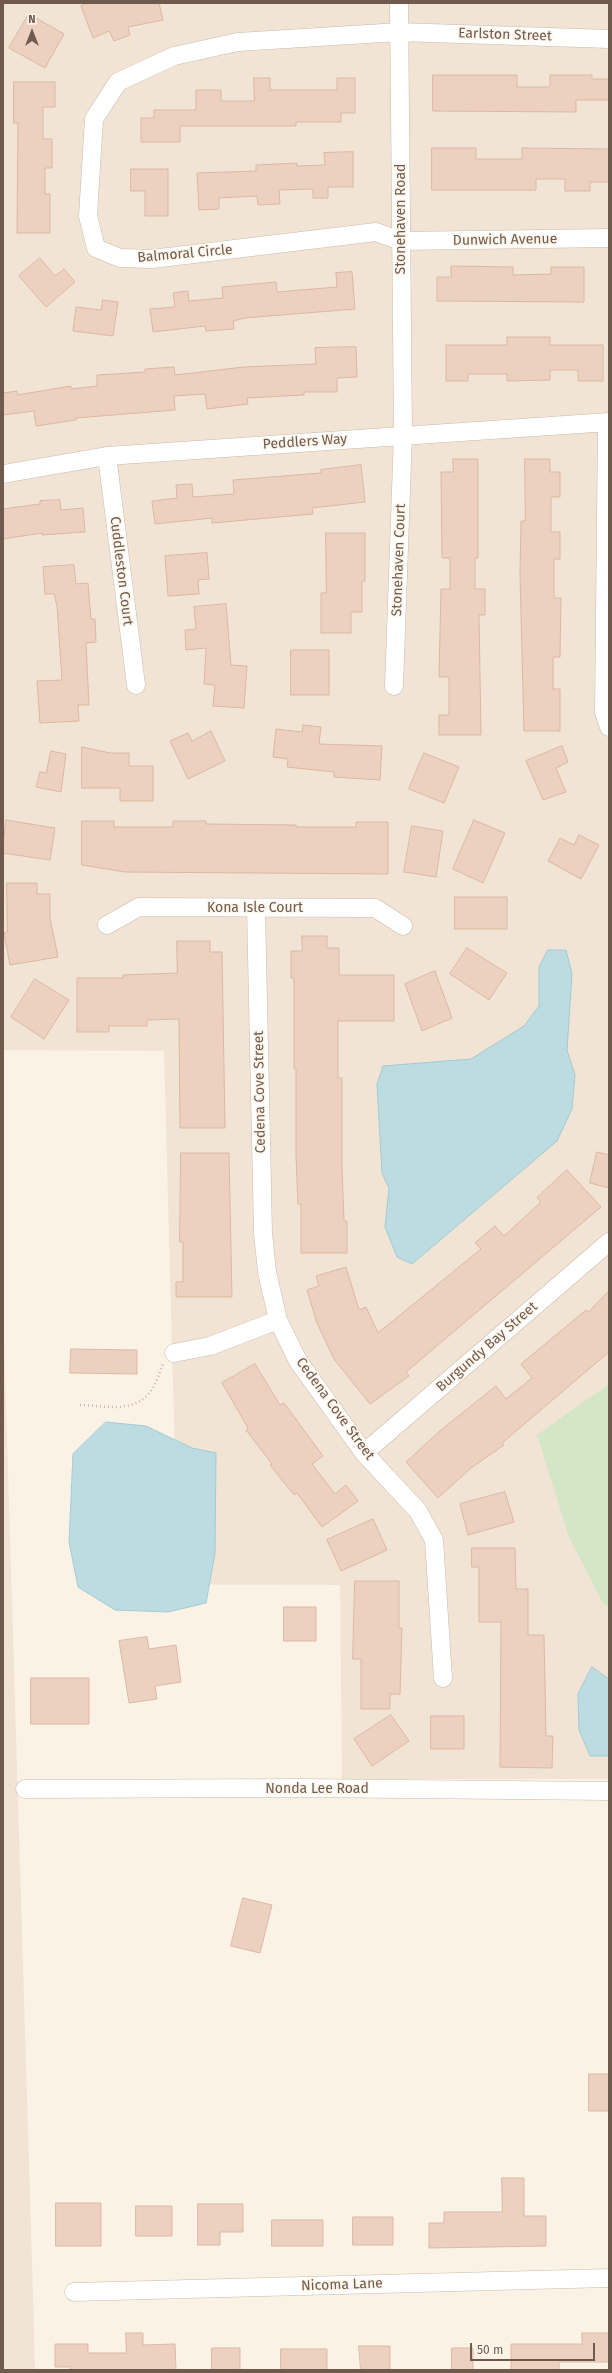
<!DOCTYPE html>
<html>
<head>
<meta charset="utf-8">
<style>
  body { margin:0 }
  #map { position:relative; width:612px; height:2373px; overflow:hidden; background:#faf2e5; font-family:"Fira Sans",sans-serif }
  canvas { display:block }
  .frame { position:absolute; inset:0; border:4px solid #70594d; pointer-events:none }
  .north { position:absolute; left:12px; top:12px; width:40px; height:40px; -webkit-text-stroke:3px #fdf6eb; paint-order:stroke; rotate:0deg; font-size:11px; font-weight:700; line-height:16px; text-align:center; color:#70594d }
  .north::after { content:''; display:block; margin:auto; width:14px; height:18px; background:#70594d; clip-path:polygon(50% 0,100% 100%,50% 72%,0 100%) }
  .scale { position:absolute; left:470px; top:2343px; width:125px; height:18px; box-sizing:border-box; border:2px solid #70594d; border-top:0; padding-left:5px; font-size:12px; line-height:14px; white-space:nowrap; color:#70594d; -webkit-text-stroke:3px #fdf6eb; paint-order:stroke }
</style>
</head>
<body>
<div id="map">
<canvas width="612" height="2373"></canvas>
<div class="frame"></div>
<div class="north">N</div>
<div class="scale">50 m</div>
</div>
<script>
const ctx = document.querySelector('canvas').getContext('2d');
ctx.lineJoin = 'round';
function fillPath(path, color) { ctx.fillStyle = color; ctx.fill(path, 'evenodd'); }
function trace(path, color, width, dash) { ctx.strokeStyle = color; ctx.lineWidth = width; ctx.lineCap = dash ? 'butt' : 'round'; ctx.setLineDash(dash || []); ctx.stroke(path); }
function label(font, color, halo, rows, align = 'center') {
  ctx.font = font + ' "Fira Sans",sans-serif'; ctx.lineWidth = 3; ctx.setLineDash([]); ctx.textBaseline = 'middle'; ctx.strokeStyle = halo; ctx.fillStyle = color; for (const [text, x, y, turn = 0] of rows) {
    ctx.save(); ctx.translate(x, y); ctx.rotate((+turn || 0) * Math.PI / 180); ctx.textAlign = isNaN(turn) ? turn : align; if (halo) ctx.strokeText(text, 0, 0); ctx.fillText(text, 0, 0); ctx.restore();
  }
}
fillPath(new Path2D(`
  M3,3h606v1776h-267l-2,-194 -241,-1 77,-87 -12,-446 -161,-1z
  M3,1306l30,989 2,75h-32z`), '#f1e4d5');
fillPath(new Path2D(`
  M609,1384v224l-6,-5 -34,-66 -32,-102z`), '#d3e6c5');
const water = new Path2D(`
  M548,950h18l6,24 -5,76 8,25 -3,34 -15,32 -145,123 -15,-7 -12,-30 4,-39 -7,-15 -5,-89 6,-18 88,-7 53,-33 15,-20v-39z
  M106,1422l40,4 46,22 24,5 -1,100 -9,50 -38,9 -53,-2 -37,-23 -9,-45 4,-88z
  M592,1667l17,12v77h-19l-11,-26 -1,-36z`);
fillPath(water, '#bcdce1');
trace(water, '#a3cbd2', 1);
const building = new Path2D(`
  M89,3h70l4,17 -35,7 2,8 -16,6 -5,-10 -16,7 -12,-32z
  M29,14l35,20 -19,34 -36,-20z
  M433,75h84v12h33v-12h42v4h17v21h-33v12l-143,-1z
  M254,78h16v12h67v-12h18v35h-14v9h-45v4h-116v16h-39v-24h13v-8h42v-20h25v11h33z
  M14,82h41v25h-12v32h9v29h-7v26h5v39h-33l1,-110h-4z
  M432,148h44v11h46v-11l87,1v33h-19v9h-25v-12h-29v11h-104z
  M353,152v35h-25v11h-15v-9l-34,1 1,14 -22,1 -1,-9 -38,2v11l-20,1 -2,-37 59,-2v-6l41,-2v3l28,-1 -1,-12z
  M131,169h37v47h-23v-25h-14z
  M40,258l15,18 9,-7 11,13 -29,25 -27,-31z
  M451,266l62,1v8l38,-1v-7h33v35l-147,-1v-24h14z
  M352,272l3,37 -110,9 -12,3 1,8 -28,2 -1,-5 -52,6 -3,-23 25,-2 -2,-14 15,-2 1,10 34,-3 -1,-11 33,-3 21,-2 1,10 60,-5 -1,-14z
  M103,300l15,2 -5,34 -40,-5 3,-24 25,3z
  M507,337h43v8h53v36h-25v-11h-28v10l-43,1v-7h-39v7h-22v-36h61z
  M356,347l1,30 -20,1v14h-33v3l-57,3 1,6 -41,5 -2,-15 -31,2 1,14 -99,8v2l-40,6 -2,-15 -31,4v-22l14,-2v4l54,-9v3l26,-3v-11l48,-3v-3l29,-2 1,8 69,-8 72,-3 -1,-16z
  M453,459h25v99h-3v31h10v26h-6l2,120h-42v-20h10v-38h-10l2,-88h9v-31h-8l-1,-86h12z
  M525,459h25v13h10v25h-9v35h9v27h-6v39h7l-1,59h-7v32h7v42h-36l-4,-156 1,-54h4z
  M361,465l4,37 -53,6 1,6 -101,9v-5l-57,6 -3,-23 25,-3 -1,-13 16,-1 1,13 41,-3 -1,-14 88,-7v-3z
  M60,500l1,10 22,-2 2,24 -43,3v-2l-39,6v-30l37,-5v-3z
  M326,533h39v48h-3v31h-11v21h-30v-40h5z
  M207,553l2,26 -11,1 1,14 -31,2 -3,-40z
  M74,565l2,19 12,-1 3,36h4l1,23 -10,1 3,62h-11l1,16 -39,2 -3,-42 25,-1 -5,-74 -3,-12h-9l-2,-27z
  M226,604l5,61 16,1 -3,42 -31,-2 2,-21 -11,-1 2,-36 -20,2 -1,-20 11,-1 -2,-22z
  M291,650h38v45h-38z
  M303,725l18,2 -2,17 63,2 -2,34 -46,-3v-5l-47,-5 1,-8 -15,-2 3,-28 26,3z
  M211,731l14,30 -37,18 -18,-38 18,-8 4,8z
  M562,746l6,16 -12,6 10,24 -23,8 -17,-39z
  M82,747l28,6h19v13h24v35h-33v-13h-38z
  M51,751l15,3 -5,38 -25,-5 4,-15 6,1z
  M424,753l35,14 -15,36 -35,-14z
  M6,820l49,8 -5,32 -47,-7z
  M474,820l31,13 -22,50 -30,-14z
  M82,821h32v6h59v-6h33v3l90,1v2h60v-5h32v52l-263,-2 -43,-7z
  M412,826l31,5 -7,46 -32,-5z
  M579,835l20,10 -18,34 -33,-18 12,-23 14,7z
  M7,883h30v11h13v24l8,39 -48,8 -6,-32 3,-1z
  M455,897h52v32h-52z
  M302,936h25v12h12v27h55v46h-56v57h4v92l2,51h3v32h-46v-49h-3l-2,-49v-86h-2v-91h-3v-27h11z
  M177,941h33v11h12l3,176h-45l-1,-109 -32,1v6h-38v6h-32v-54h46v-3l54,-2z
  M467,948l40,25 -18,27 -39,-26z
  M435,971l17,47 -30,13 -17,-47z
  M35,979l34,21 -25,39 -33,-22z
  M597,1152l12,3v33l-19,-5z
  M181,1153h48l3,144h-56v-15h7v-40h-3z
  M567,1170l34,37 -195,165 3,4 -39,28 -36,-45 -17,-36 -10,-33 12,-4 -3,-10 30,-9 13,43 7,-3 12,26 103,-84 -6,-6 20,-17 9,10 37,-34 -4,-4z
  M609,1291v61l-107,91 2,2 -33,23 -33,30 -32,-36 35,-32 55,-44 10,13 26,-21 -11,-14 65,-54 2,2z
  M71,1349l66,1v24l-67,-1z
  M255,1364l25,41 4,-2 39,53 -11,8 23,30 11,-9 12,16 -36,26 -25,-34 -3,2 -24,-30 2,-1 -26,-34 2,-2 -26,-45z
  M505,1492l9,30 -46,13 -8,-31z
  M373,1519l14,31 -46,21 -14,-31z
  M472,1548h43l1,41h12v46h16l2,101h7l-1,32 -52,-1 1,-145h-22v-55h-7z
  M355,1581h44v47h3l-2,66h-10v15h-29v-50h-8z
  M284,1607h32v34h-32z
  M147,1637l2,12 27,-4 5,37 -26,4 2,13 -28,4 -10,-62z
  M31,1678h58v46h-58z
  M391,1715l18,26 -37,25 -18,-27z
  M431,1716h33v33h-33z
  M243,1898l29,7 -12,48 -29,-7z
  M589,2074h20v37h-20z
  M502,2178h22v38h22v30l-117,2v-25h15v-11h58z
  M56,2203h45v43h-45z
  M198,2204h45v28h-23v13h-22z
  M136,2206h36v30h-36z
  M353,2217h40v28h-40z
  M272,2220h51v26h-51z
  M126,2333h17v12l32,-1 1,26h-106v-3h-15v-23h33v9h38z
  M582,2333h27v29h-50v8h-48v-26h71z
  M359,2346h31v24h-29z
  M212,2348h28v22h-28z
  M452,2348h21v22h-21z
  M281,2349h46v21h-46z`);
fillPath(building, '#ecd1c0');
trace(building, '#ddb8a2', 1);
const minor = new Path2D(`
  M609,39l-209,-7 -162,10 -64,14 -56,26 -24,37 -6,97 8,32 24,10 32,1 224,-27 25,9 208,-3
  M607,422l-3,290 5,15
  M107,456l29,229
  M3,474l104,-18 502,-34
  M394,686l9,-251 -4,-432
  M256,908l7,325 4,39 11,48 20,41 66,92 54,58 16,29 9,138
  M107,925l32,-18 236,1 28,18
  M174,1353l36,-7 68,-26
  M364,1453l245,-211
  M25,1789l275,-1 309,3
  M74,2292l535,-14`);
trace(minor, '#cabaad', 19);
trace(new Path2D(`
  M80,1405c29,1 60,10 75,-21 3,-6 5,-13 8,-20`), '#d1b5a3', 2.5, [1, 3]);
trace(minor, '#fff', 18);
label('14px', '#70594d', '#fdf6eb', [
  ["Earlston Street",505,35,2],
  ["Stonehaven Road",401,219,-90],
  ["Dunwich Avenue",505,240,-1],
  ["Balmoral Circle",185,254,-5],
  ["Peddlers Way",305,442,-4],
  ["Stonehaven Court",399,560,-88],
  ["Cuddleston Court",121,571,83],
  ["Kona Isle Court",255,908],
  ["Cedena Cove Street",260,1092,-91],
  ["Burgundy Bay Street",487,1347,-41],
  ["Cedena Cove Street",335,1409,54],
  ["Nonda Lee Road",317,1789],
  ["Nicoma Lane",342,2285,-2]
]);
</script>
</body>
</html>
